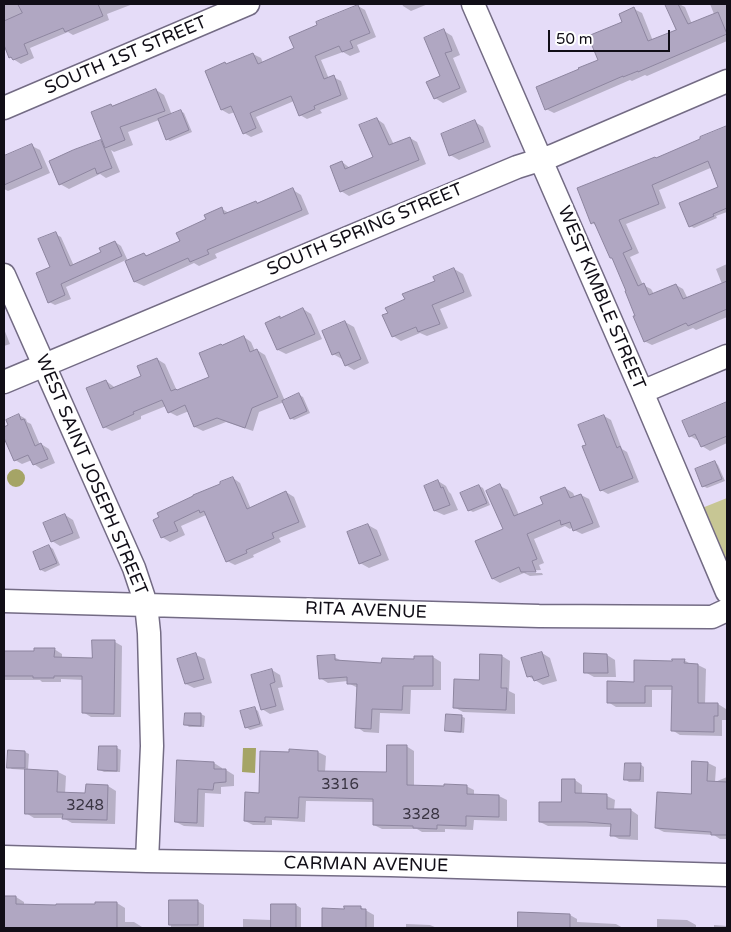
<!DOCTYPE html>
<html>
<head>
<meta charset="utf-8">
<style>
  body { margin:0 }
  #map { position:relative; width:731px; height:932px; overflow:hidden; background:#e5dcf8; font-family:"Varela Round",sans-serif }
  canvas { display:block }
  .frame { position:absolute; inset:0; border:5px solid #110e17; pointer-events:none }
  .scale { position:absolute; left:548px; top:30px; width:122px; height:22px; box-sizing:border-box; border:2px solid #110e17; border-top:0; padding-left:6px; font-size:15px; line-height:18px; white-space:nowrap; color:#110e17; -webkit-text-stroke:4px #fff; paint-order:stroke }
</style>
</head>
<body>
<div id="map">
<canvas width="731" height="932"></canvas>
<div class="frame"></div>
<div class="scale">50 m</div>
</div>
<script>
const ctx = document.querySelector('canvas').getContext('2d');
ctx.lineJoin = 'round';
function fillPath(path, color) { ctx.fillStyle = color; ctx.fill(path, 'evenodd'); }
function trace(path, color, width, dash) { ctx.strokeStyle = color; ctx.lineWidth = width; ctx.lineCap = dash ? 'butt' : 'round'; ctx.setLineDash(dash || []); ctx.stroke(path); }
function label(font, color, halo, rows, align = 'center') {
  ctx.font = font + ' "Varela Round",sans-serif'; ctx.lineWidth = 5; ctx.setLineDash([]); ctx.textBaseline = 'middle'; ctx.strokeStyle = halo; ctx.fillStyle = color; for (const [text, x, y, turn = 0] of rows) {
    ctx.save(); ctx.translate(x, y); ctx.rotate((+turn || 0) * Math.PI / 180); ctx.textAlign = isNaN(turn) ? turn : align; if (halo) ctx.strokeText(text, 0, 0); ctx.fillText(text, 0, 0); ctx.restore();
  }
}
fillPath(new Path2D(`
  M727,498v67l-25,-57z`), '#c7c694');
fillPath(new Path2D(`
  M7 478a9 9 0 1 1 18 0a9 9 0 1 1-18 0Z
  M243,748h13l-1,25 -13,-1z`), '#a5a466');
fillPath(new Path2D(`
  M4,4h41l1,1 3,-1h84l-26,10 2,6 -36,15 -5,-3 -38,16 4,10 -13,6 -11,-7 -5,-12 -1,1z
  M402,4h26l-17,7 -8,-5z
  M676,4h3l6,3 7,17 22,-10 -4,-10h17v37l-80,35 -2,-1 -13,6 -2,-1 -76,33 -8,-4 53,-48 35,-52 8,4 11,28 24,-11 -9,-23z
  M358,6l7,4 11,27 -19,8 3,7 -10,4 -7,-4 -22,8 8,19 4,-2 8,4 7,18 -28,11 2,3 -15,6 -7,-4 -6,-14 -38,16 7,15 -12,5 -7,-4 -9,-21 -6,2 -7,-4 6,-45 25,-11 8,4 2,5 33,-14z
  M444,31l8,5 8,19 -7,3 14,34 -24,11 -8,-5 6,-22z
  M156,90l8,5 8,20 8,-4 4,2 8,19 -22,9 -3,-2 -8,-19 -31,12 5,13 -19,7 -3,-2 9,22 -14,6 -6,-4 -31,15 -9,-5 41,-43 3,2 9,-36z
  M377,119l7,5 10,21 16,-7 7,4 9,22 -77,32 -8,-5 1,-29 8,6 25,-10z
  M475,122l8,5 8,20 -32,13 -9,-5z
  M727,127v30l-13,6 1,3 -56,24 7,18 -40,16 13,29 -9,4 13,28 8,4 3,5 22,-9 7,4 5,10 34,-15 -6,-15 11,-5v53l-31,13 -3,-2 -41,17 -8,-4 -7,-25 -23,-57 -3,-1 -14,-32 -5,-3 110,-83 -1,-2z
  M32,146l8,4 10,23 -42,18 -4,-2v-26z
  M293,190l8,5 8,19 -94,40 2,4 -18,8 -5,-3 -50,23 -9,-4 -9,-22 -60,27 5,12 -16,6 -6,-3 6,-68 6,3 13,29 29,-13 12,-11 6,4 7,15 16,-7 5,3 33,-15 40,-33 7,4 27,-11 3,2z
  M723,190l4,11v11l-11,4 1,2 -23,10 -4,-2z
  M454,269l9,5 9,22 -32,13 8,19 -21,8 -7,-3 -19,8 -8,-5 13,-36 31,-18z
  M303,309l8,5 11,25 -36,15 -8,-4z
  M345,322l9,5 15,36 -15,7 -8,-5 -3,-7 -1,1 -9,-5z
  M4,329l6,15 -6,2z
  M244,337l7,5 4,9 2,-1 8,5 20,46 14,-6 4,2 7,16 -16,7 -3,-2 -7,-16 -25,10 -6,19 -27,-9 -23,9 -8,-4 -6,-16 -12,5 -8,-4 -3,-6 -25,10v3l-29,12 -8,-4 2,-46 7,5 2,2 28,-11 14,-18 8,5 12,27 34,-14 12,-31z
  M727,403v40l-17,8 -8,-5 -3,-6h-2l-7,-4 -6,-14z
  M19,415l7,4 1,3 4,2 9,21 1,-1 8,5 6,14 -14,6 -7,-5 -2,-4 -10,4 -7,-4 -11,-25v-7l6,-2z
  M604,416l7,4 11,29 5,3 12,30 -31,12 -7,-4 -17,-43 4,-2z
  M715,462l3,3 7,16 -18,7 -4,-2z
  M233,478l7,5 11,26 35,-17 8,5 12,30 -27,11 2,4 -28,13 1,2 -19,8 -8,-4 -21,-46 -25,11 4,9 -15,7 -8,-5 -7,-16z
  M438,481l8,5 3,6 2,2 7,16 -14,5 -9,-4 -10,-25z
  M479,486l4,2 7,17 -17,7 -4,-2z
  M500,486l8,4 11,25 26,-11 20,-16 8,5 2,4 6,-2 8,4 11,28 -18,7 -8,-4 -1,-3 -3,2 -5,-3 -31,13 10,24 -5,2 2,5 -17,1 3,2h15l1,2 -13,1 -6,-3 -24,10 -7,-4 11,-50z
  M65,515l8,5 7,18 -20,8 -8,-5z
  M368,525l9,5 12,30 -20,8 -9,-5z
  M49,546l4,3 7,16 -15,7 -4,-2z
  M115,642l7,4 -1,71h-30l-8,-5v-32l-22,-1v3h-19l-2,-2h-36v-28l31,1 19,-4 8,5v4l31,1z
  M542,653l8,5 7,23 -14,4 -15,-9z
  M196,655l9,4 7,24 -18,5 -8,-4z
  M586,655h21l8,5 1,17h-22l-9,-5z
  M502,656l8,5 -1,30 6,3v20l-52,-2 -9,-5 27,-26z
  M334,657l8,4 41,3 50,-7 8,5v28h-30l-1,24 -30,-1 -1,20 -15,-1 -7,-5 1,-39 -10,-5v-2l-20,2 -8,-5z
  M684,660l8,5h6l8,4 -1,35h13l8,5v11h-4v16l-42,-1 -8,-5 1,-40h-21v17h-36l-8,-5 27,-18 38,-22z
  M272,670l8,5 3,12 -5,1 6,22 -14,4 -8,-5z
  M255,709l3,2 5,15 -13,4 -4,-3z
  M201,714l4,2 -1,11h-15l-3,-3z
  M461,716l4,2 -1,15 -14,-1 -4,-2z
  M406,746l8,5v36l52,-1 8,4v5l25,1 8,4v21l-33,-1 -1,10 -28,-1v3h-23l-5,-3h-35l-8,-4v-23l-68,-1 -1,21 -33,-2v5h-19l-8,-4 15,-27 58,-42 8,4 -1,16 63,2z
  M117,748l4,2 -1,22h-16l-4,-2z
  M25,752l4,2 -1,16 30,2 8,4 -1,18h22l21,-8 8,5 -1,33 -43,-1 -9,-5h-29l-8,-5 1,-43 -15,-1 -3,-2z
  M214,763l8,5v2h4l8,5v11l-13,1v7l-16,-1 -1,34 -20,-1 -8,-4z
  M708,763l8,4 -1,15 12,-5v37l-2,1h2v24h-7l-6,-4 -50,-3 -8,-4 36,-33z
  M640,764l4,3v15h-15l-4,-3z
  M575,780l7,5v10l25,1 8,4 -1,10h17l7,5v25l-19,-1 -7,-4v-8l-64,-1 -8,-4 23,-19z
  M4,897h12l8,5v3h73l20,-2 8,5v14h9l8,5v1h-138z
  M170,901h27l7,4v23h-33z
  M296,905l5,3v20h-58v-9l29,1z
  M360,907l14,8v13h-51l1,-19 21,1z
  M520,913l50,2 7,4v3l39,2 7,4h-104z
  M657,919l30,1 9,5v3h-39z
  M406,924l24,1 7,3h-31z
  M714,925l13,1v2h-13z`), '#0003');
const building = new Path2D(`
  M18,4h80l5,12 -38,16 -2,-4 -39,16 4,10 -15,6 -2,-3 -2,1 -5,-13v-24l18,-8z
  M665,4h13l10,20 30,-12 9,22 -89,38v-1l-15,6v-1l-78,34 -9,-23 43,-18 -1,-1 20,-8 -10,-24 34,-14 -3,-8 15,-7 14,34 28,-11z
  M358,5l12,28 -20,8 3,7 -11,4 -3,-6 -24,10 9,23 10,-4 7,20 -27,11 1,3 -16,7 -8,-20 -41,17 6,15 -13,6 -12,-28 -10,4 -16,-39 20,-9 1,2 27,-11 5,11 36,-16 -5,-11 28,-12 -1,-3z
  M444,29l8,22 -7,2 15,35 -26,11 -8,-17 14,-6 -16,-38z
  M156,89l9,22 -45,16 5,13 -20,8 -14,-36 20,-8 1,2z
  M181,110l8,20 -23,10 -8,-21z
  M377,118l12,27 21,-8 9,23 -79,32 -10,-26 12,-5 3,8 28,-12 -14,-32z
  M475,120l9,22 -35,14 -8,-22z
  M727,126v82l-14,6 1,2 -25,11 -10,-24 39,-16 -10,-26 -56,24 7,19 -40,16 13,29 -9,4 15,33 6,-3 5,12 27,-11 7,15 44,-18v28l-39,17 -2,-3 -42,19 -11,-26h2l-10,-25h1l-14,-33h-2l-16,-36 -3,2 -14,-36 78,-31 1,1 44,-19v-2z
  M101,140l11,28 -15,6 -2,-6 -36,17 -10,-24 24,-11z
  M32,144l10,24 -38,17v-29z
  M293,188l9,22 -95,40 2,4 -19,8 -2,-4 -54,24 -9,-21 19,-8 2,3 34,-15 -4,-8 30,-14 -2,-4 18,-8 2,7 32,-13 1,2z
  M56,232l14,34 31,-14 -2,-4 16,-7 7,15 -61,28 4,11 -17,8 -12,-30 14,-6 -12,-28z
  M454,268l10,24 -32,13 8,19 -22,8 -2,-5 -24,10 -10,-22 6,-2 -3,-5 20,-9 -3,-5 33,-13 -2,-4z
  M303,308l12,26 -38,16 -12,-27 15,-7v2z
  M345,321l16,38 -16,7 -6,-14 -7,3 -10,-24z
  M244,336l6,16 7,-3 21,48 -26,11 -7,20 -28,-10 -23,9 -9,-22 -17,8 -6,-13 -29,12 1,2 -31,14 -17,-40 20,-8 4,9 31,-13 -4,-10 20,-8 14,33 5,-2 1,1 32,-13 -10,-24 22,-9 1,1z
  M299,393l8,18 -17,8 -8,-18z
  M727,402v34l-26,11 -6,-13 -6,3 -7,-16z
  M19,414l2,6 3,-1 11,27 6,-3 7,16 -15,6 -5,-10 -14,6 -10,-23v-11l4,-2 -2,-5z
  M604,415l13,33 3,-2 13,32 -33,13 -18,-45 4,-1 -8,-20z
  M715,461l7,18 -20,8 -7,-18z
  M233,477l14,32 39,-18 13,31 -27,11 2,5 -28,12 1,3 -21,9 -22,-51 -4,2 -1,-3 -25,12 4,9 -17,7 -8,-18 6,-3 -2,-4 36,-17v-1l27,-11v-2z
  M438,480l3,8 2,-1 7,18 -16,6 -10,-25z
  M500,484l14,32 29,-12 -3,-7 25,-10 5,11 11,-4 12,29 -20,8 -3,-9 -9,3 -1,-5 -33,14 10,25 -5,2 4,11h-15l-2,-5 -27,12 -17,-38 28,-12 -17,-38z
  M479,485l8,18 -19,8 -8,-18z
  M65,514l8,19 -22,9 -8,-19z
  M368,524l13,31 -22,9 -12,-32z
  M49,545l8,18 -17,7 -7,-18z
  M92,640h23l-1,74 -32,-1v-37h-28v2h-21v-2h-29v-25h30v-3h21l-1,9 38,1z
  M542,652l7,24 -15,5 -2,-5 -5,1 -6,-19z
  M196,653l8,26 -19,5 -8,-25z
  M584,653l23,1 1,19h-24z
  M480,654l22,1 -1,33h6l-1,22 -53,-2 1,-29 25,1z
  M335,655v5l46,3 1,-5 32,1v-3h19v30h-30l-1,24 -30,-1 -1,20 -16,-1 2,-44h-10v-7l-28,2 -2,-23z
  M672,659h13l-1,4 14,1v39h20v13h-4v16l-43,-1 1,-45h-27v17h-38v-22l27,1v-22l38,1z
  M272,669l3,13 -5,2 6,22 -15,4 -10,-35z
  M255,707l5,17 -15,4 -5,-17z
  M185,713h16v13l-17,-1z
  M446,714l16,1 -1,17 -16,-1z
  M387,745h20v40l37,1v-2l23,1v9l32,1v22l-33,-1v10l-29,-1v4l-24,-1v-2l-40,-1v-26l-74,-2 -1,21 -33,-1v5l-21,-1 1,-29 14,1 1,-42 29,1v-3l29,2v20l68,1z
  M99,746h18v25l-19,-1z
  M8,750l17,1v17h-18z
  M177,760l37,2v7h12v13l-12,1 -1,7 -15,-1 -1,34 -22,-1z
  M692,761l16,1 -1,19 20,1v53h-16v-3l-56,-4 2,-36 34,2z
  M625,763h16l-1,17h-16z
  M25,769l33,2 -1,21 28,1 1,-9 22,1 -1,35 -45,-1 1,-5h-38z
  M562,779h13v14l32,1v15h24l-1,27h-20l1,-12 -25,-2h-47v-20h22z
  M4,896h12v8l40,1v-1h39v-2h22v26h-113z
  M169,900h29v25h-29z
  M271,904h25v24h-25z
  M344,906h17v3h5v19h-44v-20l22,1z
  M518,912l52,2v14h-52z`);
fillPath(building, '#b0a7c2');
trace(building, '#8d859f', 1);
const minor = new Path2D(`
  M473,4l169,388 85,200
  M4,108l244,-104
  M4,275l130,293 12,36 3,29 3,113 -5,115
  M4,382l513,-215 35,-11 175,-75
  M642,392l85,-36
  M4,601l535,15 173,1 15,-7
  M4,857l143,4 243,4 337,10`);
trace(minor, '#736b84', 25);
trace(minor, '#fff', 22);
label('15px', '#393442', null, [
  ["3316",340,785],
  ["3248",85,806],
  ["3328",421,815]
]);
label('18px', '#110e17', '#fff', [
  ["SOUTH 1ST STREET",126,56,-23],
  ["SOUTH SPRING STREET",365,230,-23],
  ["WEST KIMBLE STREET",601,298,67],
  ["WEST SAINT JOSEPH STREET",91,475,67],
  ["RITA AVENUE",366,611,2],
  ["CARMAN AVENUE",366,865,1]
]);
</script>
</body>
</html>
